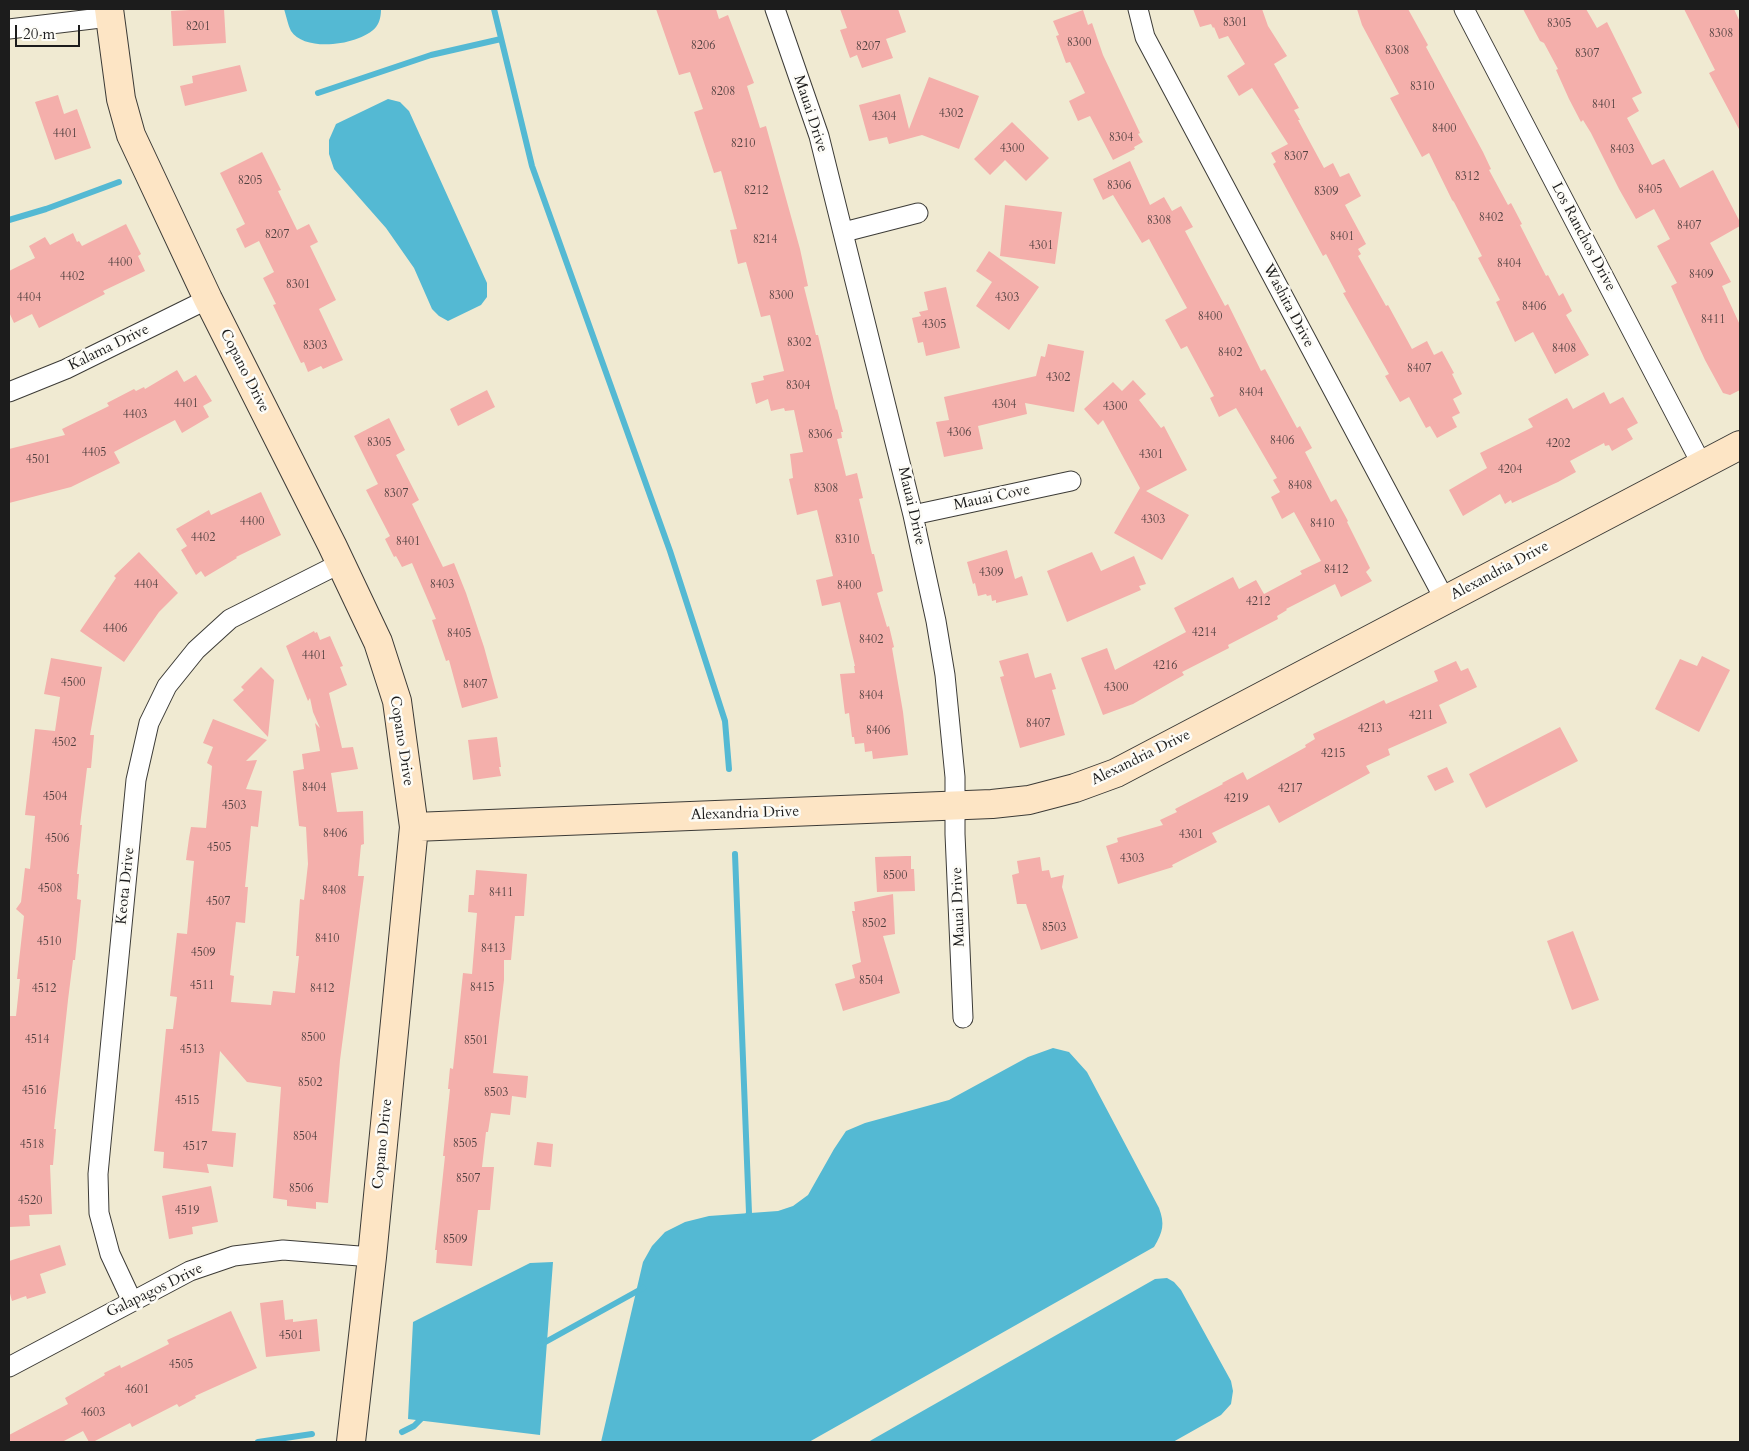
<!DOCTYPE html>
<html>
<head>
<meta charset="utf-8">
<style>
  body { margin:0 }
  #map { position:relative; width:1749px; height:1451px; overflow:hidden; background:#f0ead2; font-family:Cardo,serif }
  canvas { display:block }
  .frame { position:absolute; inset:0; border:10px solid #1c1c1c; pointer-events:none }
  .scale { position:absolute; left:15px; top:25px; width:65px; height:22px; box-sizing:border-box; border:2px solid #1c1c1c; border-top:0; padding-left:6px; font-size:15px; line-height:18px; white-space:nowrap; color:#1c1c1c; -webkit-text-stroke:4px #fdfcf7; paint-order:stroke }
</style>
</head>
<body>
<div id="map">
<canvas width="1749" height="1451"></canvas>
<div class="frame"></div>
<div class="scale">20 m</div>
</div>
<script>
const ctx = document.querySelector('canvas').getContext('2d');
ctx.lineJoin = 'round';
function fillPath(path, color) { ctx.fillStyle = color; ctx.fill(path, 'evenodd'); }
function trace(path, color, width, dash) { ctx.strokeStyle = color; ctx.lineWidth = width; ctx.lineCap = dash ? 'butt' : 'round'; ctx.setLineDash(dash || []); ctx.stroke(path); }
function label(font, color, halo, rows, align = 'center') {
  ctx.font = font + ' Cardo,serif'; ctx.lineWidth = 5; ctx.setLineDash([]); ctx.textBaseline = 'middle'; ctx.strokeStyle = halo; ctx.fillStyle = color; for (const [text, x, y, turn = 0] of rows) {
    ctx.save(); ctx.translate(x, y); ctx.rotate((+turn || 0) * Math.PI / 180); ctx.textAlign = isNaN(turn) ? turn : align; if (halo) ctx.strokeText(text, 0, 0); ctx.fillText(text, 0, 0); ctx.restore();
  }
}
fillPath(new Path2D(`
  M284,9h97c0,6 -1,13 -5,18 -15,18 -71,26 -85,4 -3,-6 -5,-16 -7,-22z
  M388,99l12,3 9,9 78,172v14l-6,8 -33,16 -9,-5 -7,-7 -18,-41 -28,-40 -52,-59 -5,-15v-14l7,-16z
  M1053,1048l16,4 18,20 72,136c6,16 4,24 -5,39l-345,195h-208l42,-180 9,-16 13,-14 20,-10 24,-6 69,-5 15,-5 15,-11 26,-46 12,-18 19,-8 84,-23 79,-43z
  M553,1262l-13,173 -132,-16 5,-97 117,-59z
  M1167,1278l7,4 7,8 50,91 2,10 -2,13 -10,11 -48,27h-305l287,-163z`), '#54b9d3');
trace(new Path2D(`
  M494,9l38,157 138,385 55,170 4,48
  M318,93l113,-38 70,-16
  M9,220l37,-11 73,-27
  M735,854l14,359 -3,7
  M540,1345l103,-57
  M402,1432l12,-6 11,-11
  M258,1442l54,-8`), '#54b9d3', 6);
fillPath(new Path2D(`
  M208,9h16l2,34 -53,3 -2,-35z
  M656,9h60l3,10 9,-4 26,68 -7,3 13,42 6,-2 34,123 8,37 -4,1 12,48h2l18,75 1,-1 6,23h-2l1,6 -5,1 9,37 11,-3 6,25 -4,1 13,55h2l9,37 -6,2 10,34 2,-1 5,21 -2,1 11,64 5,43 -35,4 -1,-8 -7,1 -1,-9 -9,1 -1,-7h-2l-3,-24 -4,1 -5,-40 15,-1 -1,-7h1l-15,-64 -18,4 -6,-26 17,-4 -16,-66 -20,5 -8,-36 4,-1 -3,-24 13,-2 -9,-42 -9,1 -1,-3 -13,3 -3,-12 -12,5 -5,-21 13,-3 -1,-4 21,-5 -14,-56 -9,2 -15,-55 -8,2 -8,-34 7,-1 -16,-58 -7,2 -20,-61 9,-3 -13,-37 -11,3z
  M840,9h58l8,23 -20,7 7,19 -31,10 -5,-13 -7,3 -10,-28 7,-2z
  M1193,9h69l6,17 19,30 -13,8 25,44 -5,2 6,10h-2l26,48 9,-5 7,14 9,-4 12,23 -16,9 21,39 -8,5 3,5 -3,2 28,50 2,-1 24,44 15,-8 7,14 8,-4 12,22 -2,1 10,20 -9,5 7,14 -8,4 5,10 -20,11 -7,-12 -4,2 -17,-31 -9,5 -15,-26 4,-2 -46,-81 3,-1 -20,-38 -3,2 -50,-92 3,-2 -5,-9 17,-9 -36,-56 -13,8 -12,-20 18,-12 -17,-28 -9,3 -5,-12 -1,1 -2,-4 -11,3z
  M1357,9h51l20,36 -2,2 57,105 8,17 -2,1 19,35 3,-2 11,21 -2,1 26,51 2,-1 11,21 4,-3 9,18 -6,4 23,40 -34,19 -22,-42 -18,10 -19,-40 4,-2 -22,-42 4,-2 -28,-54 -2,-2 -23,-47 -7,4 -32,-59 9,-4 -37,-69z
  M1523,9h63l11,19 10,-6 35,71 -10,5 7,13 -12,7 25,47 12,-6 16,29 33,-18 27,52v4l-30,17 21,39 -9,4 18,39v65l-10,5 -7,-2 -18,-33 -34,-74 6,-3 -20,-37 13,-7 -16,-30 -18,10 -17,-30 -28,-56 -8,-13 -2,2 -12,-23 -13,-29 2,-1 -14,-26 -4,-2z
  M1684,9h50l6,13v109l-31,-58 6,-3z
  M1083,10l5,15 4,-2 11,32 37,78 -2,1 5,8 -9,5 1,2 -22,11 -23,-44 -12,5 -9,-20 16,-8 -15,-31 -4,1 -10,-27 3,-1 -6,-14z
  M240,65l7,26 -62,15 -5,-20 13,-3 -1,-7z
  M929,77l50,19 -20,53 -37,-14 -33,9 -2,-7 -18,4 -10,-36 41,-11 9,35z
  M58,95l6,19 13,-5 14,39 -36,12 -20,-58z
  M1012,122l37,36 -23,23 -21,-21 -15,15 -16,-16z
  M262,152l19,38 -3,1 19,39 12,-6 9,18 -8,4 26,54 -17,9 24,51 -20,9 -2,-3 -13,6 -4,-10 -3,1 -28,-58 3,-1 -13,-26 11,-6 -15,-31 -14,7 -9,-19 9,-5 -25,-51z
  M1130,161l20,44 14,-8 8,14 9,-5 12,21 -8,4 40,75 3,-2 33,67 4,-2 32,59 3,-2 12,22 -7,4 26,50 5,-3 12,22 -1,1 23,46 -4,4 6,9 -31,16 -6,-13 -49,25 1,1 -10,6 1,3 -50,26 1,3 -47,24 2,3 -9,5 -42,24 -30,11 -22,-57 26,-10 8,22 71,-38 -12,-24 59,-31 6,12 17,-9 8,14 38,-20 -2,-3 21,-10 -27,-49 -12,7 -11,-22 9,-5 -7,-12 4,-2 -41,-70 -17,9 -9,-19 4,-2 -27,-50 -6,3 -16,-29 22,-12 -38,-69 -7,4 -29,-48 -10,5 -10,-21z
  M1005,205l57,7 -7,52 -55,-8z
  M126,224l15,30 -3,2 7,15 -42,20 2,3 -66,34 -7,-14 -18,9 -5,-11v-41l26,-13 -6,-12 16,-9 5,8 23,-12 4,9 2,-1 3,5z
  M989,251l50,36 -30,43 -33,-24 16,-24 -16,-11z
  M946,287l14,61 -34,8 -3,-14 -5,1 -6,-25 9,-2 -2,-4 9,-2 -4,-18z
  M1048,344l36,7 -10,61 -49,-9 2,11 -49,12 5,23 -39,8 -8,-35 13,-2 -5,-23 92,-21 5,-20 4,1z
  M177,370l7,12 12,-7 16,26 -9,5 6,11 -27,16 -7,-13 -61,32 6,11 -49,24 -62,16v-54l56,-14 -3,-6 47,-23 -2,-3 27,-14 2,2 8,-4 1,2z
  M1133,380l13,14 -7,6 22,28 3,-2 23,44 -41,21 43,24 -27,45 -48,-27 26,-45 -37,-68 -5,5 -14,-16 29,-27 9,9z
  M487,390l8,17 -37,19 -8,-17z
  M1604,392l6,12 13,-7 15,26 -11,6 6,10 -21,12 -3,-6 -4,1 -1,-3 -34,18 6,11 -18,10 -46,21 -1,-3 -6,4 -5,-10 -37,22 -14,-26 38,-22 -7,-15 53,-26 -5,-8 39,-21 6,11z
  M389,418l16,32 -9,5 23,45 -7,4 31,63 11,-4 12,30 18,54 14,51 -36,10 -13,-48 -3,1 -14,-41 4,-1 -24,-56 -10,4 -6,-11 -2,1 -9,-18 5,-3 -24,-46 12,-6 -24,-48z
  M261,492l20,43 -45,22 1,1 -32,19 -4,-6 -5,4 -15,-25 6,-4 -11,-17 33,-19 2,5z
  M1007,550l8,29 7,-3 6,19 -32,8v-3l-4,1 -1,-6 -4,1 -1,-2 -8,2 -3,-13 -2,1 -6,-22z
  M139,552l39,41 -19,19 -35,50 -44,-31 36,-53 -2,-2z
  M1092,552l9,19 33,-15 12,28 -7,2 2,4 -74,32 -20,-51z
  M314,631l1,2 2,-1 3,8 10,-4 13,30 -3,1 7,18 -18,8 13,55 11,-1 5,22 -27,4 6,39 26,-1 1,33 -3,1 -3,31h6l-24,184 -12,143 -12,-1v7l-29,-3v-6l-14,-2 8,-111 -34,-5 -27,-31 -8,80 24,2 -3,34 -26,-3 2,9 -46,-5 1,-16 -10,-1 12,-122h7l4,-32 -7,-1 7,-63 10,1 7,-73 -8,-1 3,-22 2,-11 15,1 6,-62 -5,-3 6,-16 -10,-4 10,-24 54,21 -21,21 11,-1 -11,29 16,2 -4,36 -7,-1 -6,61h3l-3,36 -9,-1 -6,53 4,1 -3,26 40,3 2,-14 22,2 4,-37h-3l4,-57 4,1 4,-36 -2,-37 -7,-1 -6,-55 11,-2 -2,-15 18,-3 -5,-28 5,5 -7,-16 -3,-14 -2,3 -22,-55z
  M1028,653l7,25 16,-5 5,16 -4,1 13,45 -45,13 -20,-71 4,-1 -5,-15z
  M1702,656l28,14 -31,62 -44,-23 25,-50 17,7z
  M51,658l51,9 -12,68h4l-3,33h-4l-7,57h2l-5,49h2l-2,25 4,1 -6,60h-2l-5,40 -14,129h2l-3,36h-3l2,49 -23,1 1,11 -21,1v-199l1,-12h6l4,-37h-3l7,-63 -8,-7 5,-7 4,-34 5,1 5,-53 -10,-1 10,-86 20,2 5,-34 -16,-3z
  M1456,661l5,10 7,-3 9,19 -38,18 8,18 -59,26 2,6 -24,11 4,7 -91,50 -10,-18 -57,28 5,9 -45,23 1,2 -55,17 -12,-38 12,-4 -1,-4 46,-13 -3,-5 17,-8 -2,-3 48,-25 -1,-1 21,-11 4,8 59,-33 -1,-2 10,-6 -2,-5 71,-34 2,4 52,-23 -4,-10z
  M261,667l13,13 -6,57 -35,-37 11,-10 -3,-3z
  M1560,727l18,34 -92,47 -17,-34z
  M497,737l4,30h-2l2,9 -28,4 -5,-40z
  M1447,767l7,15 -19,9 -8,-15z
  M906,856h5v13h3l1,22 -38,1 -2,-35z
  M1040,857l2,14 7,-1 2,8 13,-3 -2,12 16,51 -37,12 -15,-46h-9l-5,-29 7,-2 -2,-12z
  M476,870l51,4 -3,42h-9l-4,44h-7v20l-11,93 35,3 -2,22 -14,-2 -2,19 -19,-2 -3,19h-2l-4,35h12l-4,43h-12l-6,56 -36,-3 1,-13h-2l10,-94h-2l7,-67h-2l2,-21 3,1 10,-96 9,1 5,-61 -9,-1 1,-17h5z
  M893,894l2,40 -12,2 17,57 -57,18 -8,-27 20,-6 -3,-13 9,-3 -9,-51h3l-1,-9z
  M1573,931l26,69 -27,10 -25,-69z
  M537,1142l16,2 -2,23 -17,-2z
  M211,1186l7,36 -26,5 1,7 -24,5 -7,-43z
  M60,1245l6,20 -26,9 6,19 -19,6 -1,-3 -14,5 -3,-11v-29z
  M283,1300l2,20 8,-1v3l24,-3 3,32 -54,6 -6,-54z
  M231,1311l26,57 -62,28 1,2 -17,9 -2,-3 -45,23 -2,-4 -37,19h-4l-6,-11 -21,11h-53v-7l59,-31 -3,-6 40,-23 -1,-2 16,-8 1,3 48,-24 -2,-4z`), '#f4afab');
const street = new Path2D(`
  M775,9l44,127 94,379 23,106 9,54 10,102v57l8,184
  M1138,9l7,28 300,563
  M1464,9l238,456
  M9,29l100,-12
  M844,232l74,-19
  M9,392l57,-23 142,-70
  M913,515l158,-34
  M132,1301l-22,-47 -11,-41 -1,-39 38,-394 13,-57 18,-37 29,-36 34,-31 111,-56
  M9,1367l181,-96 44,-15 49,-6 89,7`);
const secondary = new Path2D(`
  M109,9l12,90 10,36 77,164 124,246 46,97 19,59 17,126 -42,430 -21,185
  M414,827l578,-23 37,-4 46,-12 41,-15 624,-328`);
trace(street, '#3c3b37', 21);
trace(secondary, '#3c3b37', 30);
trace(street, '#fff', 19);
trace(secondary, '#fde5c5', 28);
label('12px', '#524140', null, [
  ["8301",1235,23],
  ["8305",1559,24],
  ["8201",198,27],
  ["8308",1721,34],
  ["8300",1079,43],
  ["8206",703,46],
  ["8207",868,47],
  ["8308",1397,51],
  ["8307",1587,54],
  ["8310",1422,87],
  ["8208",723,92],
  ["8401",1604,105],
  ["4302",951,114],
  ["4304",884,117],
  ["8400",1444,129],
  ["4401",65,134],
  ["8304",1121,138],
  ["8210",743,144],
  ["4300",1012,149],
  ["8403",1622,150],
  ["8307",1296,157],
  ["8312",1467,177],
  ["8205",250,181],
  ["8306",1119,186],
  ["8405",1650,190],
  ["8212",756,191],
  ["8309",1326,192],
  ["8402",1491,218],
  ["8308",1159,221],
  ["8407",1689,226],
  ["8207",277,235],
  ["8401",1342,237],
  ["8214",765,240],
  ["4301",1041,246],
  ["4400",120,263],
  ["8404",1509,264],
  ["8409",1701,275],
  ["4402",72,277],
  ["8301",298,285],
  ["8300",781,296],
  ["4404",29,298],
  ["4303",1007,298],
  ["8406",1534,307],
  ["8400",1210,317],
  ["8411",1713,320],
  ["4305",934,325],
  ["8302",799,343],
  ["8303",315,346],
  ["8408",1564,349],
  ["8402",1230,353],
  ["8407",1419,369],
  ["4302",1058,378],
  ["8304",798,386],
  ["8404",1251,393],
  ["4401",186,404],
  ["4304",1004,405],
  ["4300",1115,407],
  ["4403",135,415],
  ["4306",959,433],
  ["8306",820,435],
  ["8406",1282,441],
  ["8305",379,443],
  ["4202",1558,444],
  ["4405",94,453],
  ["4301",1151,455],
  ["4501",38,460],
  ["4204",1510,470],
  ["8408",1300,486],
  ["8308",826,489],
  ["8307",396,494],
  ["4303",1153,520],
  ["4400",252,522],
  ["8410",1322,524],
  ["4402",203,538],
  ["8310",847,540],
  ["8401",408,542],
  ["8412",1336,570],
  ["4309",991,573],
  ["4404",146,585],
  ["8403",442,585],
  ["8400",849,586],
  ["4212",1258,602],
  ["4406",115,629],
  ["4214",1204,633],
  ["8405",459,634],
  ["8402",871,640],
  ["4401",314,656],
  ["4216",1165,666],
  ["4500",73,683],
  ["8407",475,685],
  ["4300",1116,688],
  ["8404",871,696],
  ["4211",1421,716],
  ["8407",1038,724],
  ["4213",1370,729],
  ["8406",878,731],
  ["4502",64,743],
  ["4215",1333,754],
  ["8404",314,788],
  ["4217",1290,789],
  ["4504",55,797],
  ["4219",1236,799],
  ["4503",234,806],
  ["8406",335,834],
  ["4301",1191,835],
  ["4506",57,839],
  ["4505",219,848],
  ["4303",1132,859],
  ["8500",895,876],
  ["4508",50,889],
  ["8408",334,891],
  ["8411",501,893],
  ["4507",218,902],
  ["8502",874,924],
  ["8503",1054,928],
  ["8410",327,939],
  ["4510",49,942],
  ["8413",493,949],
  ["4509",203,953],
  ["8504",871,981],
  ["4511",202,986],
  ["8415",482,988],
  ["4512",44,989],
  ["8412",322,989],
  ["8500",313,1038],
  ["4514",37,1040],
  ["8501",476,1041],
  ["4513",192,1050],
  ["8502",310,1083],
  ["4516",34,1091],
  ["8503",496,1093],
  ["4515",187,1101],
  ["8504",305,1137],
  ["8505",465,1144],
  ["4518",32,1145],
  ["4517",195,1147],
  ["8507",468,1179],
  ["8506",301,1189],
  ["4520",30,1201],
  ["4519",187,1211],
  ["8509",455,1240],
  ["4501",291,1336],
  ["4505",181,1365],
  ["4601",137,1390],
  ["4603",93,1413]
]);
label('15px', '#1c1c1c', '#fdfcf7', [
  ["Mauai Drive",810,114,72],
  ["Los Ranchos Drive",1583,237,62],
  ["Washita Drive",1288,306,62],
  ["Kalama Drive",109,348,-26],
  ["Copano Drive",244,371,63],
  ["Mauai Cove",992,498,-12],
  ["Mauai Drive",911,506,77],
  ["Alexandria Drive",1500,571,-28],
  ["Copano Drive",401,741,81],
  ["Alexandria Drive",1141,758,-26],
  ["Alexandria Drive",745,814,-2],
  ["Keota Drive",126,886,-84],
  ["Mauai Drive",959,907,-92],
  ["Copano Drive",383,1144,-84],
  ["Galapagos Drive",155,1291,-26]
]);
</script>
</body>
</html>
